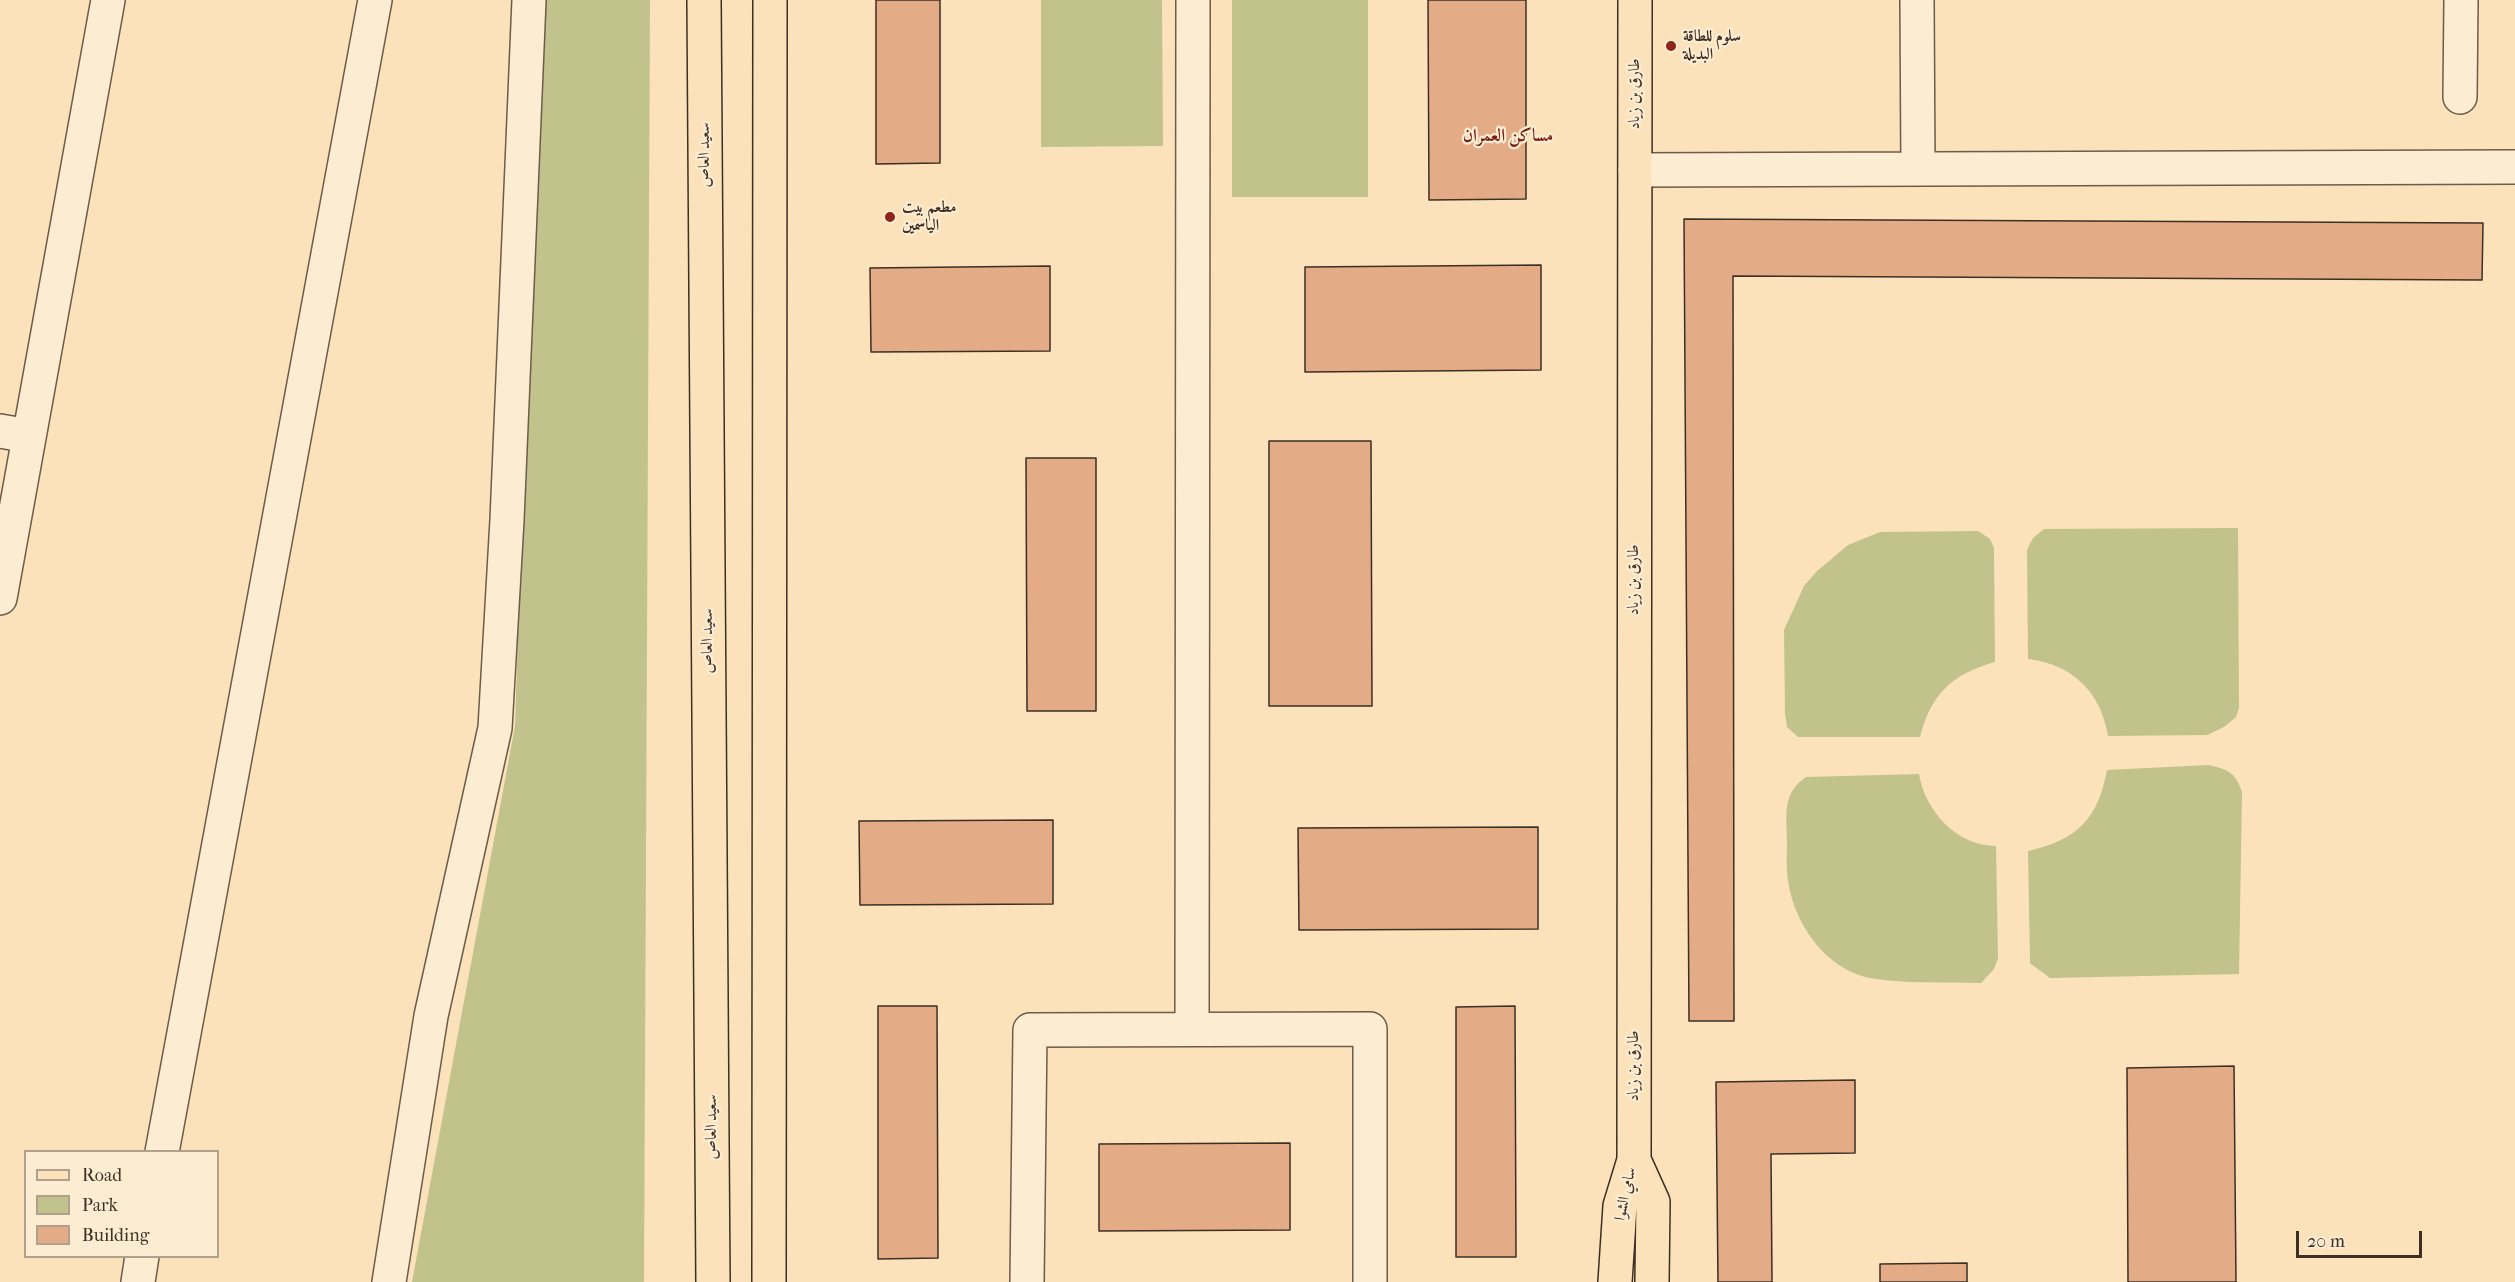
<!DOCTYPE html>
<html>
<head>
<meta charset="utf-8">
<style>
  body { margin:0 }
  #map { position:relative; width:2515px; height:1282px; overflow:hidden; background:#fbe2ba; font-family:"IM FELL French Canon",serif }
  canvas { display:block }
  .legend { position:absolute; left:24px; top:1150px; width:195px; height:108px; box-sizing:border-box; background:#fcecd2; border:2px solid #b0a08c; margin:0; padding:8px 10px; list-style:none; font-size:18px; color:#3d2f24 }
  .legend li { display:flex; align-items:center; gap:12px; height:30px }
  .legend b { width:30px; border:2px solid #b0a08c }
  .scale { position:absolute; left:2296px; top:1231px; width:126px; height:27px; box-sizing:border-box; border:3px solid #3d2f24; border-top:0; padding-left:8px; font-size:18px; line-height:21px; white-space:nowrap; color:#3d2f24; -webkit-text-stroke:4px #fcecd2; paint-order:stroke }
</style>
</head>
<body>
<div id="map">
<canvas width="2515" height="1282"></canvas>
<ul class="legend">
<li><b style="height:8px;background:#fbe2ba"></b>Road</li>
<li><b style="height:16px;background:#c2c28d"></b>Park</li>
<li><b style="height:16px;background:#e3ac87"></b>Building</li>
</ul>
<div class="scale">20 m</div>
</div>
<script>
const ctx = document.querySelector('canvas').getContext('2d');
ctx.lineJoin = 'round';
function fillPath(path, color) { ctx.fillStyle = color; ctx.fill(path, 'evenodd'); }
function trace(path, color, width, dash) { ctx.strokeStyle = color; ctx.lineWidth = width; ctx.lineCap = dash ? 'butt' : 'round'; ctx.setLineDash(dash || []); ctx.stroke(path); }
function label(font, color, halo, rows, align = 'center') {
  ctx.font = font + ' "IM FELL French Canon",Amiri,serif'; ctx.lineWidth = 4.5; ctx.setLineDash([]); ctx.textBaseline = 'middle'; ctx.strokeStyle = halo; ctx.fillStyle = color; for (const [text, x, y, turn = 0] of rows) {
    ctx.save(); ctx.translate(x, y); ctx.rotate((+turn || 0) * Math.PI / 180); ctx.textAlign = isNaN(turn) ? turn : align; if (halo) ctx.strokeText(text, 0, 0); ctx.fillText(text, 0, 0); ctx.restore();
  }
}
fillPath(new Path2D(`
  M539,0h111l-6,1282h-232l103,-556z
  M1041,0h121l1,146 -122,1z
  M1232,0h136v197h-136z
  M2238,528l1,180 -3,9 -12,10 -17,8 -99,1c-7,-44 -36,-72 -80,-77l-1,-109 6,-12 11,-9z
  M1978,531l12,8 4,9 1,114c-43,12 -64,32 -75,75h-122l-11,-10 -2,-14 -1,-83 20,-44 12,-14 32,-27 32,-13z
  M2209,765c20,5 26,7 33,27l-3,182 -189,4 -20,-15 -2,-112c49,-11 70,-32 79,-81z
  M1919,774c6,37 38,72 77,72l2,112 -4,11 -13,14c-34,-1 -71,1 -105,-4 -48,-6 -82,-54 -88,-99 -2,-12 -1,-25 -1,-37 0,-27 -6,-49 19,-66z`), '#c2c28d');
const building = new Path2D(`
  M876,0h64v163l-64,1z
  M1428,0h98v199l-97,1z
  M1684,219l799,4 -1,57 -749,-4 1,745h-45z
  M1541,265v105l-236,2v-105z
  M1050,266v85l-179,1 -1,-84z
  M1269,441h102l1,265h-103z
  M1026,458h70v253h-69z
  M1053,820v84l-193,1 -1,-84z
  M1538,827v102l-239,1 -1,-102z
  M878,1006h59l1,252 -60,1z
  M1515,1006l1,251h-60v-250z
  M2234,1066l2,216h-108l-1,-214z
  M1855,1080v73l-84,1 1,128h-54l-2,-200z
  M1290,1143v87l-191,1v-87z
  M1967,1263v19h-87v-18z`);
fillPath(building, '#e3ac87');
trace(building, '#3d2f24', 1.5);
const minor = new Path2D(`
  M1917,0l1,169
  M2460,97l1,-97
  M1635,170l880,-3
  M0,431l29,5
  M0,598l108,-598
  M1192,1029l1,-1029
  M162,1152l213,-1152
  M138,1282l4,-26
  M389,1282l42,-266 64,-288 12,-208 22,-520
  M1027,1282l3,-252 340,-1v253`);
const major = new Path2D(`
  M704,0l9,1282
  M1634,1160l19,42 -1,80
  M769,1282l1,-1282
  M1615,1282l5,-76 14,-46 1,-1160`);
trace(minor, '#6c5c4a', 36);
trace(major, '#3d2f24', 36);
trace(minor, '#fcecd2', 33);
trace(major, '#fbe2ba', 33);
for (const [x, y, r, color] of [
  [1671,46,6,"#8f2418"],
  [890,217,6,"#8f2418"]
]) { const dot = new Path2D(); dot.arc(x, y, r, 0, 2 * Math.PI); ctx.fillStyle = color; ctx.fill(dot); trace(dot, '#fcecd2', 2); }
label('bold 16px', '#3d2f24', '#fcecd2', [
  ["سلوم للطاقة",1683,37],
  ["البديلة",1683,55],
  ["مطعم بيت",902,208],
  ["الياسمين",902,226]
], 'left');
label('16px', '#3d2f24', '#fcecd2', [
  ["طارق بن زياد",1635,94,-90],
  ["سعيد العاص",705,155,-90],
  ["طارق بن زياد",1634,580,-90],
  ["سعيد العاص",708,641,-90],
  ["طارق بن زياد",1634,1066,-90],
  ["سعيد العاص",712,1127,-90],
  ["سامي الشوا",1626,1194,-78]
]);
label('bold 18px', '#7a1f14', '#fcecd2', [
  ["مساكن العمران",1508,137]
]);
</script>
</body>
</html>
